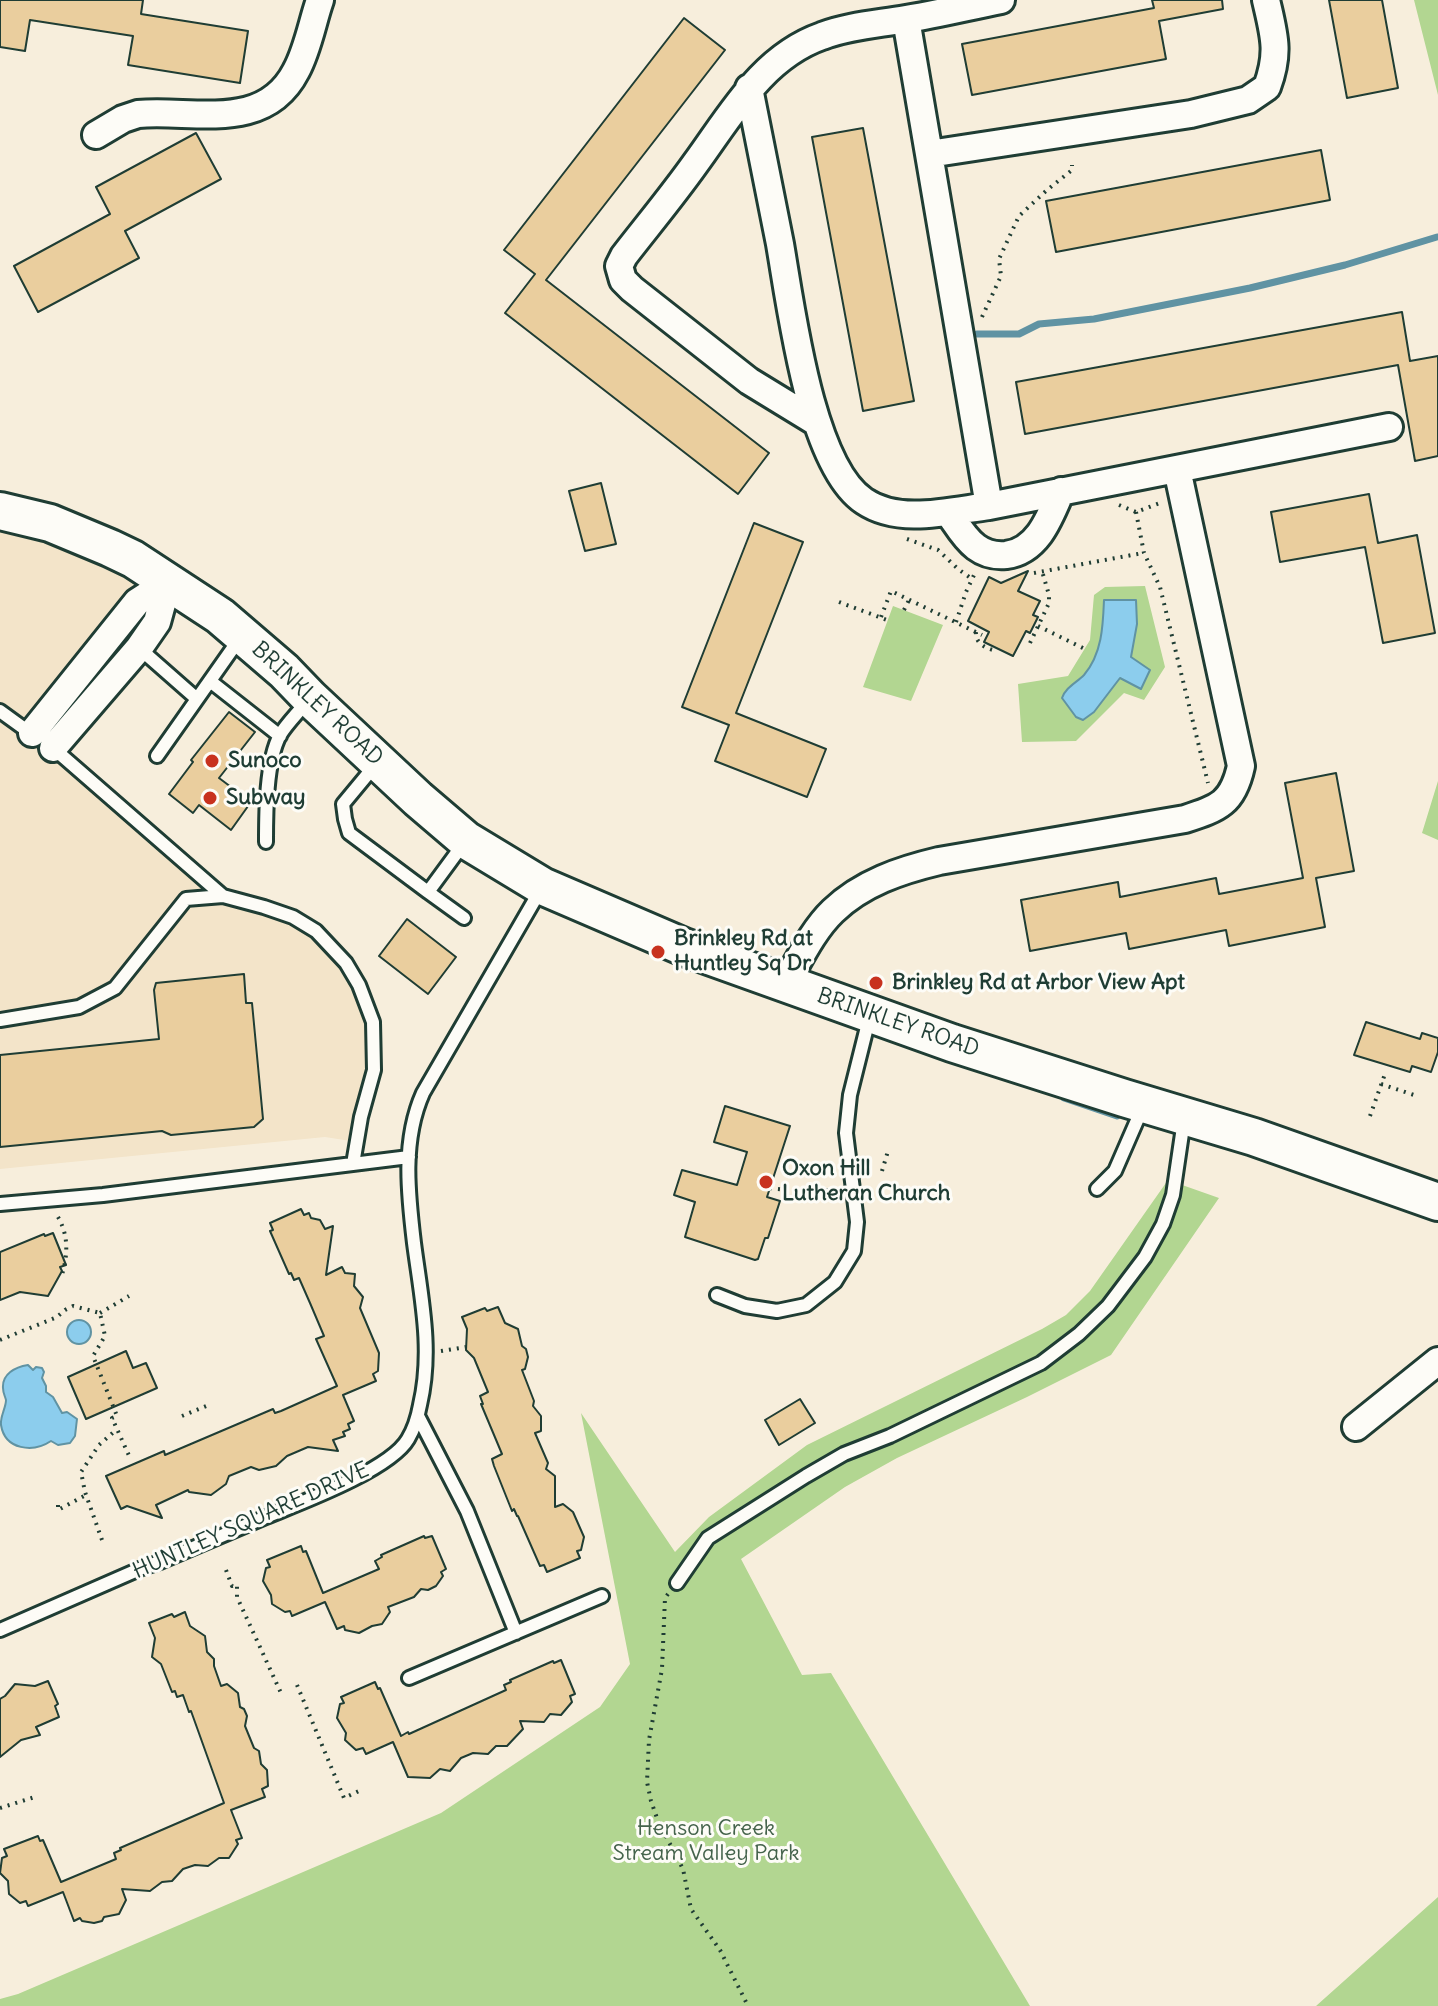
<!DOCTYPE html>
<html>
<head>
<meta charset="utf-8">
<style>
  body { margin:0 }
  canvas { display:block; background:#f7eedc }
</style>
</head>
<body>
<canvas width="1438" height="2006"></canvas>
<script>
const ctx = document.querySelector('canvas').getContext('2d');
ctx.lineJoin = 'round';
function fillPath(path, color) { ctx.fillStyle = color; ctx.fill(path, 'evenodd'); }
function trace(path, color, width, dash) { ctx.strokeStyle = color; ctx.lineWidth = width; ctx.lineCap = dash ? 'butt' : 'round'; ctx.setLineDash(dash || []); ctx.stroke(path); }
function label(font, color, halo, rows, align = 'center') {
  ctx.font = font + ' Delius,sans-serif'; ctx.lineWidth = 6; ctx.setLineDash([]); ctx.textBaseline = 'middle'; ctx.strokeStyle = halo; ctx.fillStyle = color; for (const [text, x, y, turn = 0] of rows) {
    ctx.save(); ctx.translate(x, y); ctx.rotate((+turn || 0) * Math.PI / 180); ctx.textAlign = isNaN(turn) ? turn : align; if (halo) ctx.strokeText(text, 0, 0); ctx.fillText(text, 0, 0); ctx.restore();
  }
}
fillPath(new Path2D(`
  M0,511l168,71 -136,152 21,14 170,148 70,21 53,46 27,59 1,48 -17,72 -32,-5 -325,32z`), '#f3e4c9');
fillPath(new Path2D(`
  M1414,0h24v95z
  M1145,586l20,81 -21,33 -20,-7 -48,48 -54,1 -4,-58 50,-8 22,-36 4,-45 11,-8z
  M893,606l50,19 -32,76 -48,-14z
  M1438,781v59l-16,-7z
  M1168,1180l51,18 -108,157 -84,42 -130,61 -52,29 -104,72 61,116 29,-2 199,333h-1030v-7l18,-5 423,-181 159,-106 30,-43 -49,-251 94,139 34,-35 98,-72 235,-116 24,-14 24,-24z
  M1438,1897v109h-122z`), '#b2d691');
const water = new Path2D(`
  M1104,600h32l1,24 -6,33 19,13 -9,19 -21,-11 -26,34 -11,8 -7,-3 -14,-19c4,-11 14,-15 22,-23 18,-21 19,-49 20,-75z
  M67 1332a12 12 0 1 1 24 0a12 12 0 1 1-24 0Z
  M28,1365l5,5 3,-3 6,1 2,4 -2,6 4,8v6l7,5 9,16 5,-1 10,7 -2,17 -5,7 -12,2 -7,-4c-18,12 -46,9 -50,-16 -1,-9 5,-17 5,-25 -1,-4 -3,-7 -3,-12 -1,-14 12,-21 25,-23z`);
fillPath(water, '#8ccded');
trace(water, '#6093a3', 2);
trace(new Path2D(`
  M977,334h42l20,-10 55,-5 156,-31 95,-23 92,-28
  M1064,1098l53,18`), '#6093a3', 7);
const building = new Path2D(`
  M0,0h143l-2,14 107,17 -8,52 -112,-18 5,-29 -103,-16 -5,31 -25,-4z
  M1152,0h70l1,9 -64,12 7,38 -194,36 -10,-51 192,-36z
  M1329,0h53l16,88 -51,10z
  M684,18l41,32 -179,230 223,173 -31,41 -233,-181 30,-39 -31,-24z
  M863,128l51,273 -51,10 -51,-274z
  M196,133l25,46 -96,52 14,27 -101,54 -24,-46 96,-52 -14,-27z
  M1321,150l9,50 -274,52 -10,-51z
  M1402,312l8,49 28,-5v100l-23,5 -17,-96 -373,69 -9,-52z
  M601,483l15,61 -31,7 -16,-60z
  M1369,494l9,49 39,-8 18,98 -52,10 -18,-96 -85,15 -9,-50z
  M754,523l49,19 -67,171 90,36 -19,48 -92,-36 14,-36 -47,-18z
  M1028,571l-10,20 22,10 -7,14 5,2 -8,16 -4,-2 -13,25 -29,-14 5,-10 -21,-11 21,-44 12,6z
  M229,712l26,20 -36,46 32,24 -20,28 -32,-25 -6,8 -24,-19 24,-32 -2,-2z
  M1336,773l18,98 -38,7 9,49 -96,19 -3,-16 -97,19 -3,-16 -96,18 -9,-51 97,-18 2,15 96,-19 3,16 84,-16 -18,-95z
  M407,919l49,38 -28,37 -49,-38z
  M244,974l2,29h6l11,116 -9,8 -83,8 -9,-4 -162,16v-92l159,-16 -5,-49 2,-7z
  M1366,1022l54,17 2,-6 16,5v14l-7,20 -19,-6 -2,6 -56,-17z
  M725,1106l65,20 -23,71 13,4 -12,37h-3l-7,21 -3,1 -70,-23 10,-35 -21,-7 8,-25 55,15 10,-33 -33,-10z
  M301,1209l3,6 5,-2 2,5 9,2 5,9 8,-3 -7,49 16,-8 3,6 10,1 -1,12 9,11 -3,11 19,45 -1,18 -5,3 3,7 -33,14 11,26 -6,3 2,5 -7,3 2,4 -12,4 5,11 -30,-4 -21,9 -11,10 -17,4 -8,-3 -22,9 -3,8 -15,11 -22,-3 -1,-2 -32,15 6,13 -35,-12 -6,3 -15,-33 58,-25 1,4 108,-46 2,4 6,-2 56,-25 -21,-47 8,-3 -14,-33 -11,-25 -5,2 -3,-7 -2,1 -19,-43 3,-1 -3,-7z
  M53,1233l13,32 -6,2 2,4 -14,25 -28,-4 -20,8v-48l44,-18 1,2z
  M498,1307l7,16 13,6 4,17 4,3 2,8 -3,12 -3,1 12,31 -1,5 8,10v15l-6,2 13,30 -2,6 9,7v31l8,-3 10,8 11,25 -3,13 -4,1 3,7 -33,14 -3,-7 -4,1 -22,-50h-1l-3,-7 -2,2 -18,-45 -2,-7 10,-5 -21,-50h2l-3,-8 8,-4 -14,-34 -8,-8 1,-21 -5,-12 23,-9 2,3z
  M126,1351l7,17 13,-5 11,25 -71,31 -18,-42z
  M800,1399l15,24 -36,22 -14,-25z
  M424,1536l1,2 7,-2 14,33 -5,3 2,4 -7,10 -8,4 -7,-1 -7,8 -26,10 2,5 -8,12 -10,2 -13,7 -14,-3 -1,-4 -7,3 -12,-27 -33,14 -2,-5 -5,1 -13,-8 -1,-9 -8,-14 3,-13 4,-1 -3,-7 34,-14 2,6 3,-1 17,42 56,-24 -4,-8 7,-4 -1,-2z
  M185,1612l5,14 15,10 2,16 7,7v7l7,20 6,-2 11,9 2,14 4,2 3,7 -2,10 9,22 5,3 2,13 6,6 1,16 -6,3 3,8 -34,13 11,28 -6,2 2,4 -9,14h-10l-11,8 -13,-1 -12,4 -11,12 -10,1 -12,9 -28,-2 4,11 -7,14 -15,3 -2,4 -8,2 -12,-2 -2,-3 -6,3 -11,-29 -35,14 -2,-5 -6,2 -11,-9 -1,-13 -8,-8 2,-15 5,-2 -3,-7 34,-13 2,5 3,-1 18,42 55,-23 -2,-6 7,-3 -1,-2 104,-45 -33,-92 -2,1 -6,-17 -6,2 -2,-6 -3,1 -11,-28 -9,-7 3,-19 -6,-15 23,-9 2,3z
  M561,1660l14,34 -5,2 2,6 -11,13 -11,-1 -6,8 -24,-1 3,8 -16,17h-11l-8,8 -15,-1 -12,5 -11,13 -10,-2 -10,9 -22,-1 -15,-35 -27,12 -3,-6 -7,2 -11,-10 1,-7 -9,-15 3,-14 4,-1 -3,-6 34,-15 3,7 2,-1 21,48 7,-4 1,2 97,-44 -2,-5 7,-3 -1,-2 43,-19 1,2z
  M48,1681l10,23 -3,2 4,11 -23,10 4,8 -19,5 -21,17v-58l5,-3 10,-12 20,2z`);
fillPath(building, '#eace9e');
trace(building, '#1f3d34', 2);
const service = new Path2D(`
  M139,648l58,51
  M210,681l70,55
  M0,711l33,24
  M52,747l171,149
  M157,756l83,-118
  M377,763l-34,41 2,15 4,14 79,59 36,-49
  M266,842c0,-29 0,-81 14,-107 7,-12 19,-23 28,-35
  M428,892l36,26
  M0,1020l79,-13 36,-19 71,-89 37,-3 41,11 29,10 23,14 30,32 13,22 14,37 1,48 -13,47 -8,47
  M1097,1189l18,-18 27,-62
  M0,1204l103,-9 306,-38
  M717,1295l28,11 32,5 29,-6 29,-23 19,-31 3,-29 -11,-89 4,-38 19,-76
  M418,1416l49,95 49,122
  M677,1583l31,-45 98,-62 38,-22 46,-18 151,-73 38,-29 29,-28 37,-49 18,-33 10,-29 11,-75
  M0,1630l142,-62 18,-6c35,-15 71,-30 106,-45 34,-14 124,-47 142,-78 6,-10 10,-23 12,-34 13,-55 1,-108 -6,-162 -6,-50 -12,-103 9,-150l118,-204
  M409,1678l193,-82`);
const minor = new Path2D(`
  M906,19l83,487
  M749,88c10,52 21,104 31,156 11,63 30,221 84,257 35,24 86,10 125,5l400,-79
  M96,135l27,-16 15,-5c56,-5 126,19 158,-43 12,-22 16,-48 24,-71
  M929,154l262,-40 57,-14 19,-13c13,-35 7,-52 -1,-87
  M816,422l-67,-41 -117,-92 -9,-9 -4,-14 5,-10c24,-31 49,-61 71,-92 36,-49 67,-107 127,-128 26,-10 56,-12 84,-17 32,-5 64,-13 95,-19
  M948,512c8,11 16,26 28,35 8,6 19,9 30,8 32,-4 44,-38 55,-64
  M32,733l105,-131 31,-20
  M53,748l86,-100 18,-26 11,-40
  M785,984c14,-24 28,-54 48,-73 29,-28 68,-41 106,-50l246,-42c34,-11 48,-16 56,-53l-64,-297
  M1356,1427l82,-66`);
const secondary = new Path2D(`
  M0,511l50,12 60,25 23,11 87,57 64,55 26,27 108,101 48,41 76,46 142,61 268,96 172,55 130,39 184,65`);
trace(service, '#1f3d34', 18);
trace(minor, '#1f3d34', 32);
trace(secondary, '#1f3d34', 42);
trace(new Path2D(`
  M982,317l19,-41 -2,-17 20,-43 28,-26 25,-20v-5
  M1119,505l17,7 24,-9
  M1136,512l8,41 16,34 48,196
  M907,539l31,11 20,19 14,10
  M1034,573l109,-20
  M839,602l48,18
  M904,610l5,-10
  M881,617l10,-26 91,44
  M956,622l10,-30 9,-19
  M1038,626l47,23
  M976,632c-1,12 11,17 21,19
  M1030,643l19,-40v-8l-7,-24
  M1381,1084l33,11
  M1370,1116l16,-45
  M882,1171l6,-20
  M770,1188c23,4 46,0 69,3
  M58,1217c11,19 10,39 3,61
  M100,1313l29,-17
  M0,1340l57,-23 8,-7 8,-4 27,7 5,23 -12,20 24,60 -5,2 19,42
  M441,1351l25,-4
  M182,1416l29,-12
  M58,1505v5l28,-15
  M102,1540l-17,-48 -4,-20 18,-27 18,-16
  M226,1570l6,16 5,-1v12l44,96
  M668,1594l-3,4 -3,71 -13,71 -2,42 4,19 7,20 25,48 8,40 29,41 28,56
  M297,1685l47,113 15,-7
  M0,1808l38,-12`), '#1f3d34', 4, [2, 6]);
trace(service, '#fdfcf7', 12);
trace(minor, '#fdfcf7', 26);
trace(secondary, '#fdfcf7', 36);
for (const [x, y, r, color] of [
  [212,761,8,"#c8321e"],
  [210,798,8,"#c8321e"],
  [658,952,8,"#c8321e"],
  [876,983,8,"#c8321e"],
  [766,1182,8,"#c8321e"]
]) { const dot = new Path2D(); dot.arc(x, y, r, 0, 2 * Math.PI); ctx.fillStyle = color; ctx.fill(dot); trace(dot, '#fdfcf7', 3); }
label('22px', '#1f3d34', '#fdfcf7', [
  ["BRINKLEY ROAD",317,704,43],
  ["BRINKLEY ROAD",898,1023,19],
  ["HUNTLEY SQUARE DRIVE",251,1521,-24]
]);
label('bold 22px', '#1f3d34', '#fdfcf7', [
  ["Sunoco",228,761],
  ["Subway",226,798],
  ["Brinkley Rd at",674,939],
  ["Huntley Sq Dr",674,964],
  ["Brinkley Rd at Arbor View Apt",892,983],
  ["Oxon Hill",782,1169],
  ["Lutheran Church",782,1194]
], 'left');
label('22px', '#44634b', '#fdfcf7', [
  ["Henson Creek",706,1829],
  ["Stream Valley Park",706,1854]
]);
</script>
</body>
</html>
